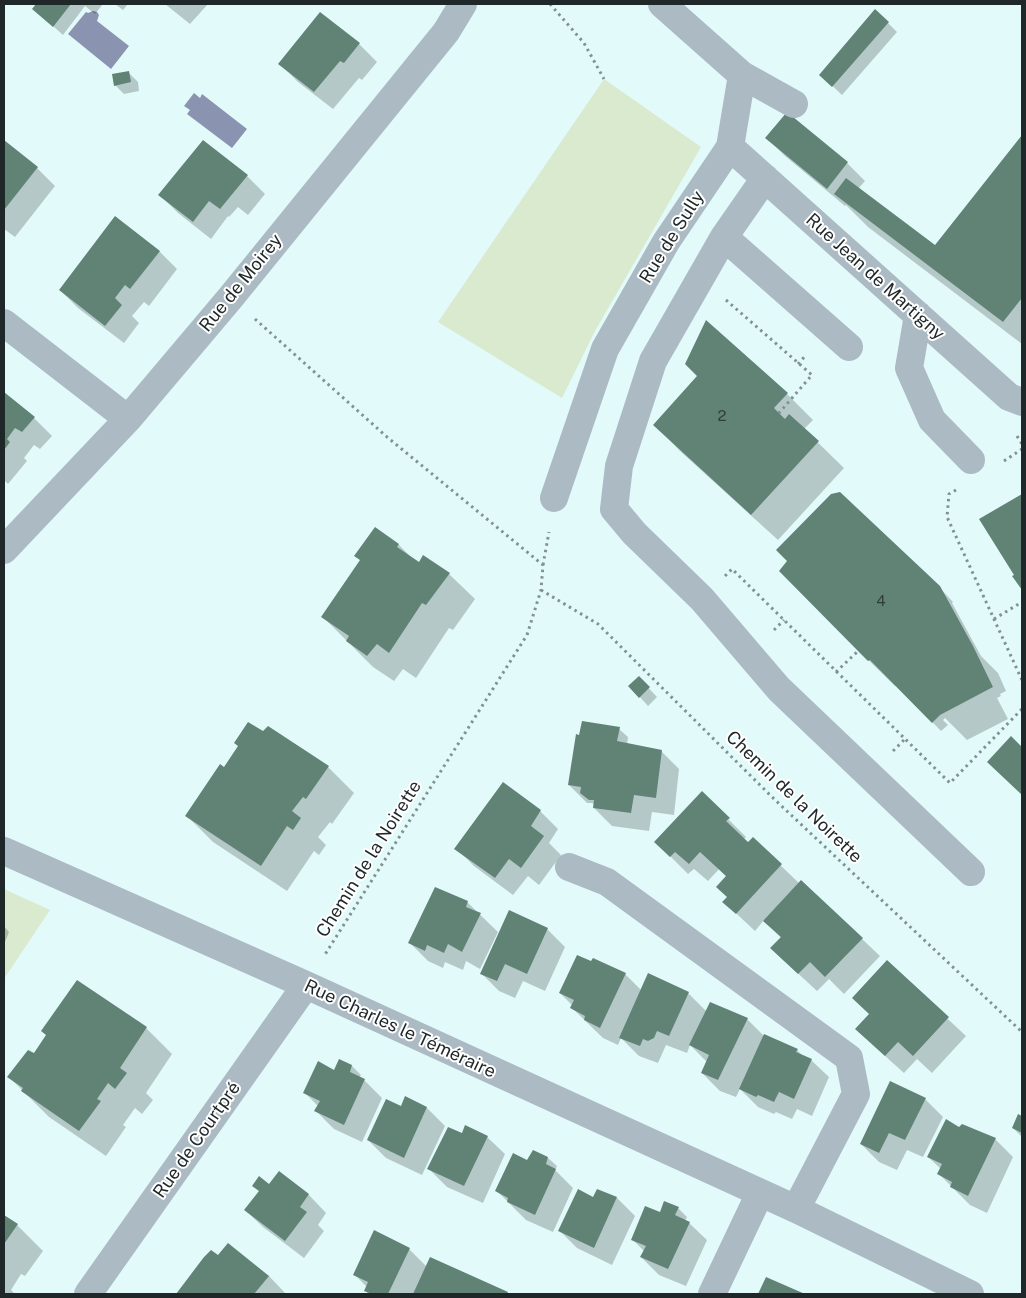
<!DOCTYPE html>
<html>
<head>
<meta charset="utf-8">
<style>
  body { margin:0 }
  #map { position:relative; width:1026px; height:1298px; overflow:hidden; background:#e3fafb; font-family:"Public Sans",sans-serif }
  canvas { display:block }
  .frame { position:absolute; inset:0; border:5px solid #1f2728; pointer-events:none }
</style>
</head>
<body>
<div id="map">
<canvas width="1026" height="1298"></canvas>
<div class="frame"></div>
</div>
<script>
const ctx = document.querySelector('canvas').getContext('2d');
ctx.lineJoin = 'round';
function fillPath(path, color) { ctx.fillStyle = color; ctx.fill(path, 'evenodd'); }
function trace(path, color, width, dash) { ctx.strokeStyle = color; ctx.lineWidth = width; ctx.lineCap = dash ? 'butt' : 'round'; ctx.setLineDash(dash || []); ctx.stroke(path); }
function label(font, color, halo, rows, align = 'center') {
  ctx.font = font + ' "Public Sans",sans-serif'; ctx.lineWidth = 4; ctx.setLineDash([]); ctx.textBaseline = 'middle'; ctx.strokeStyle = halo; ctx.fillStyle = color; for (const [text, x, y, turn = 0] of rows) {
    ctx.save(); ctx.translate(x, y); ctx.rotate((+turn || 0) * Math.PI / 180); ctx.textAlign = isNaN(turn) ? turn : align; if (halo) ctx.strokeText(text, 0, 0); ctx.fillText(text, 0, 0); ctx.restore();
  }
}
fillPath(new Path2D(`
  M604,79l97,68 -106,184 -33,67 -124,-76z
  M4,889l46,21 -46,69z`), '#d9eacf');
fillPath(new Path2D(`
  M93,11l4,1 2,3 -2,6 32,25 -18,23 -43,-35 18,-22 2,1z
  M194,93l6,5 2,-4 45,35 -15,19 -45,-34 3,-4 -6,-4z`), '#8a94b1');
fillPath(new Path2D(`
  M38,4h65l-8,10 -10,-8 -22,29 -29,-26z
  M115,4h13l-5,6z
  M165,4h43l-18,20z
  M888,23l9,9 -55,63 -21,-20z
  M359,44l18,18 -15,18 -3,-2 -26,31 -35,-27 -18,-18z
  M129,73l9,9 1,9 -15,3 -9,-9z
  M1022,137v207l-154,-117 -22,-22 -1,1 -60,-50 -18,-18 80,25 18,18 -7,8 77,58z
  M4,142l33,26 18,18 -40,51 -11,-8z
  M247,176l18,18 -17,21 -10,-8 -9,10 -1,-1 -17,23 -33,-26 -18,-18z
  M115,217l45,35 17,17 -28,37 -5,-4 -12,14 7,7 -15,20 -46,-35 -18,-18z
  M4,394l30,24 18,18 -12,13 -6,-4 -10,13 3,3 -19,23 -4,-4z
  M787,394l26,26 -9,9 40,39 -66,72 -98,-89 -25,-26z
  M1022,495v93l-8,-12h1l-35,-56z
  M375,529l24,16 13,13 8,6 29,10 26,25 -22,31 -4,-2 -33,50 -13,-9 -9,12 -21,-14 -50,-50 38,-56 -5,-5z
  M939,587l14,15 -1,1 29,53 17,17 8,18 -6,3 1,2 -4,2 11,21 -41,21 -22,-22 -2,2 5,5 -7,6 -45,-46 -1,1 -37,-36z
  M639,678l18,19 -9,9 -18,-20z
  M619,729l9,8 -1,8 34,6 18,18 -5,46 -22,-3 -3,19 -37,-5 -18,-18 1,-3 -3,-2h-5l-18,-18z
  M328,767l26,26 -22,31 -2,-2 -12,15 8,8 -7,10 -5,-4 -27,40 -74,-49 -26,-26 37,-47z
  M503,784l37,27 18,18 -9,14 12,12 -22,30 -11,-9 -15,19 -39,-29 -18,-18z
  M702,793l44,44 -2,2 4,4 5,-4 47,45 62,55 18,17 -36,38 -15,-15 -12,12 -27,-25 -9,-28 -17,-18 -9,11 -31,-29 4,-5 -1,-20 -8,-8 -11,12 -14,-12 -6,5 -32,-32z
  M467,902l31,30 -18,37 -14,-8 -3,9 -18,-8 -2,6 -15,-7 -18,-18z
  M4,926l5,6 -4,10h-1z
  M547,929l18,18 -20,44 -22,-10 -8,17 -16,-7 -18,-18z
  M887,962l79,74 -34,37 -15,-14 -13,14 -29,-26 -5,-32z
  M625,974l17,17 46,2 19,19 40,7 17,17 33,14 6,6 8,4 18,17 -17,39 -15,-7 -5,10 -16,-7 -2,2 -16,-7 -18,-18 -4,8 -16,-6 -18,-18 5,-11 -17,-17 -3,8 -21,-8 -8,18 -19,-7 -18,-18 -3,7 -15,-7 -32,-31 1,-2 -12,-12z
  M77,981l69,47 26,26 -26,39 7,7 -11,14 -7,-6 -12,17 3,2 -20,29 -57,-39 -40,-40 25,-22 13,-19z
  M340,1061l12,5 9,9 -2,3 5,2 18,18 -20,44 -28,-13 -18,-18 2,-5 -13,-13 30,-21z
  M891,1083l34,16 18,18 -20,40 -16,-7 -10,20 -18,-8 -18,-18z
  M412,1101l15,7 18,18 -23,49 -36,-17 -18,-18 33,-33z
  M1019,1116l3,2v19l-9,-9z
  M963,1125l32,14 18,18 -26,56 -17,-8 -31,-31 2,-5 -13,-12z
  M462,1135l25,2 18,17 -22,49 -36,-16 -18,-18z
  M548,1158l9,8 -2,4 18,18 -20,44 -27,-12 -29,-29 31,-30z
  M279,1173l30,22 17,18 -8,12 6,6 -20,27 -41,-31 -18,-17 25,-24z
  M597,1190l20,8 18,18 -23,49 -35,-17 -18,-18 35,-32z
  M678,1208l9,9 -2,4 4,2 18,17 -21,46 -27,-11 -18,-18 3,-6 -12,-12 29,-25z
  M4,1216l13,9 26,26 -18,25 -4,-2 -10,16 4,4h-11z
  M409,1249l18,18 80,26 2,1h-140l-4,-3 2,-4 -12,-12z
  M218,1257l51,19 17,18h-108z`), '#0003');
fillPath(new Path2D(`
  M36,4h35l-18,23 -21,-18z
  M875,9l14,13 -57,65 -13,-12z
  M320,12l40,31 -16,20 -4,-2 -26,31 -36,-28z
  M129,71l2,11 -17,4 -2,-12z
  M787,112l61,50 -21,27 -62,-51z
  M1022,135v163l-19,24 -169,-128 12,-16 89,67z
  M4,140l34,27 -34,43z
  M203,140l45,35 -28,34 -11,-8 -16,21 -35,-27z
  M115,216l45,35 -30,38 -5,-4 -10,13 7,7 -17,21 -46,-36z
  M706,320l82,73 -14,15 11,11 4,-5 30,27 -68,74 -98,-90 44,-49 -12,-12z
  M4,392l31,25 -13,15 -7,-4 -8,11 3,3 -6,8z
  M840,492l100,94 33,60 20,41 -53,28 -8,8 -62,-63 -2,1 -10,-10 -79,-80 8,-10 -11,-11 55,-56z
  M1022,494v96l-10,-14 2,-1 -35,-56z
  M375,527l24,17 -2,3 22,15 4,-7 27,18 -24,32 -4,-2 -33,50 -12,-9 -10,12 -21,-15 3,-5 -28,-19 39,-57 -6,-4z
  M639,676l11,11 -11,11 -11,-12z
  M582,721l38,6 -3,14 45,9 -6,48 -22,-3 -3,18 -38,-5 1,-8h-5l-9,-7 1,-6 -13,-2 8,-51 3,1z
  M248,722l15,9 5,-5 61,40 -23,33 -3,-2 -11,14 9,7 -8,12 -6,-4 -26,40 -76,-50 35,-52 4,3 14,-21 -4,-3z
  M1011,736l11,11v48l-35,-33z
  M503,782l38,28 -10,16 13,10 -23,32 -12,-9 -14,19 -41,-29z
  M702,791l28,27 -4,3 22,21 5,-5 29,27 -46,50 -14,-12 5,-5 -11,-10 10,-11 -26,-24 -11,12 -14,-12 -5,5 -16,-15z
  M801,880l62,58 -38,39 -15,-15 -12,12 -28,-26 11,-11 -18,-16z
  M435,887l33,14 -2,6 15,6 -19,39 -14,-8 -4,9 -17,-8 -2,6 -17,-8z
  M509,910l39,18 -21,46 -22,-10 -8,17 -17,-7z
  M577,955l14,6 2,-3 33,15 -26,55 -16,-8 1,-4 -15,-8 4,-8 -15,-7z
  M887,960l62,57 -36,39 -15,-14 -13,14 -30,-27 14,-15 -17,-16z
  M648,973l41,19 -20,44 -12,-5 -3,7 -6,3 -5,-2 -3,7 -21,-8z
  M77,980l70,47 -27,41 7,5 -12,16 -7,-6 -11,16 4,2 -22,30 -58,-40 2,-3 -16,-11 21,-27 6,3 12,-18 -5,-4z
  M710,1002l38,16 -30,62 -17,-7 8,-18 -20,-10z
  M764,1034l34,15 -2,3 16,7 -18,40 -15,-7 -5,10 -16,-7 -2,2 -17,-8z
  M339,1059l13,6 -2,7 15,7 -21,46 -30,-14 6,-10 -17,-8 15,-32 16,9z
  M890,1081l36,17 -21,42 -16,-7 -10,20 -19,-9z
  M405,1096l22,11 -23,51 -37,-18 19,-41 15,7z
  M1018,1114l4,2v17l-10,-5z
  M946,1119l13,8 3,-3 34,14 -28,58 -18,-9 2,-5 -15,-8 5,-10 -15,-7z
  M465,1125l23,11 -24,50 -37,-17 21,-42 14,6z
  M533,1150l15,7 -2,7 10,5 -21,46 -28,-13 1,-4 -13,-7 18,-38 14,7z
  M279,1171l30,23 -9,13 7,5 -22,29 -41,-31 15,-19 -7,-5 7,-10 10,8z
  M578,1189l15,8 4,-8 20,8 -23,51 -36,-17z
  M664,1201l15,6 -4,8 15,7 -22,47 -28,-12 6,-11 -15,-6 14,-34 15,6z
  M4,1215l14,9 -14,20z
  M374,1230l36,18 -22,46h-16l-8,-3 4,-9 -15,-7z
  M228,1243l41,33 -15,18h-78l28,-37 7,-7 7,5z
  M430,1257l78,35 -1,2h-94z
  M766,1277l39,17h-47z`), '#608375');
trace(new Path2D(`
  M550,4l34,39 20,36
  M726,300l86,75 -33,38
  M255,319l132,118 156,128 -2,25 -14,45 -203,321
  M798,364l8,-9
  M1017,436l5,8
  M1004,461l18,-12
  M956,490l-7,4 -2,23 75,163
  M543,565l6,-33
  M725,576l7,-7 218,214 72,-74
  M541,590l57,34 174,173 250,235
  M994,619l28,-17
  M774,630l10,-10
  M836,672l22,-21
  M893,751l12,-12`), '#829192', 3, [2.5, 4]);
trace(new Path2D(`
  M742,75l52,29
  M730,147l279,250 13,5
  M765,178l-41,59 -71,124 -34,105 -5,43 20,24 68,66 77,90 192,183
  M724,237l125,110
  M918,315l-9,53 23,52 39,40
  M4,323l124,96
  M554,498l51,-149 61,-107 64,-95 12,-72 -80,-71
  M4,550l124,-131 103,-122 215,-265 17,-28
  M4,851l302,134 490,224 174,85
  M569,867l38,15 242,176 7,36 -60,115
  M88,1294l218,-309
  M712,1294l48,-101`), '#acbac3', 28);
label('15px', '#2f3e3b', null, [
  ["2",722,416],
  ["4",881,601]
]);
label('18px', '#1f2728', '#fff', [
  ["Rue de Sully",672,237,-58],
  ["Rue Jean de Martigny",875,277,42],
  ["Rue de Moirey",241,283,-51],
  ["Chemin de la Noirette",794,797,44],
  ["Chemin de la Noirette",369,859,-58],
  ["Rue Charles le Téméraire",400,1029,25],
  ["Rue de Courtpré",197,1140,-55]
]);
</script>
</body>
</html>
